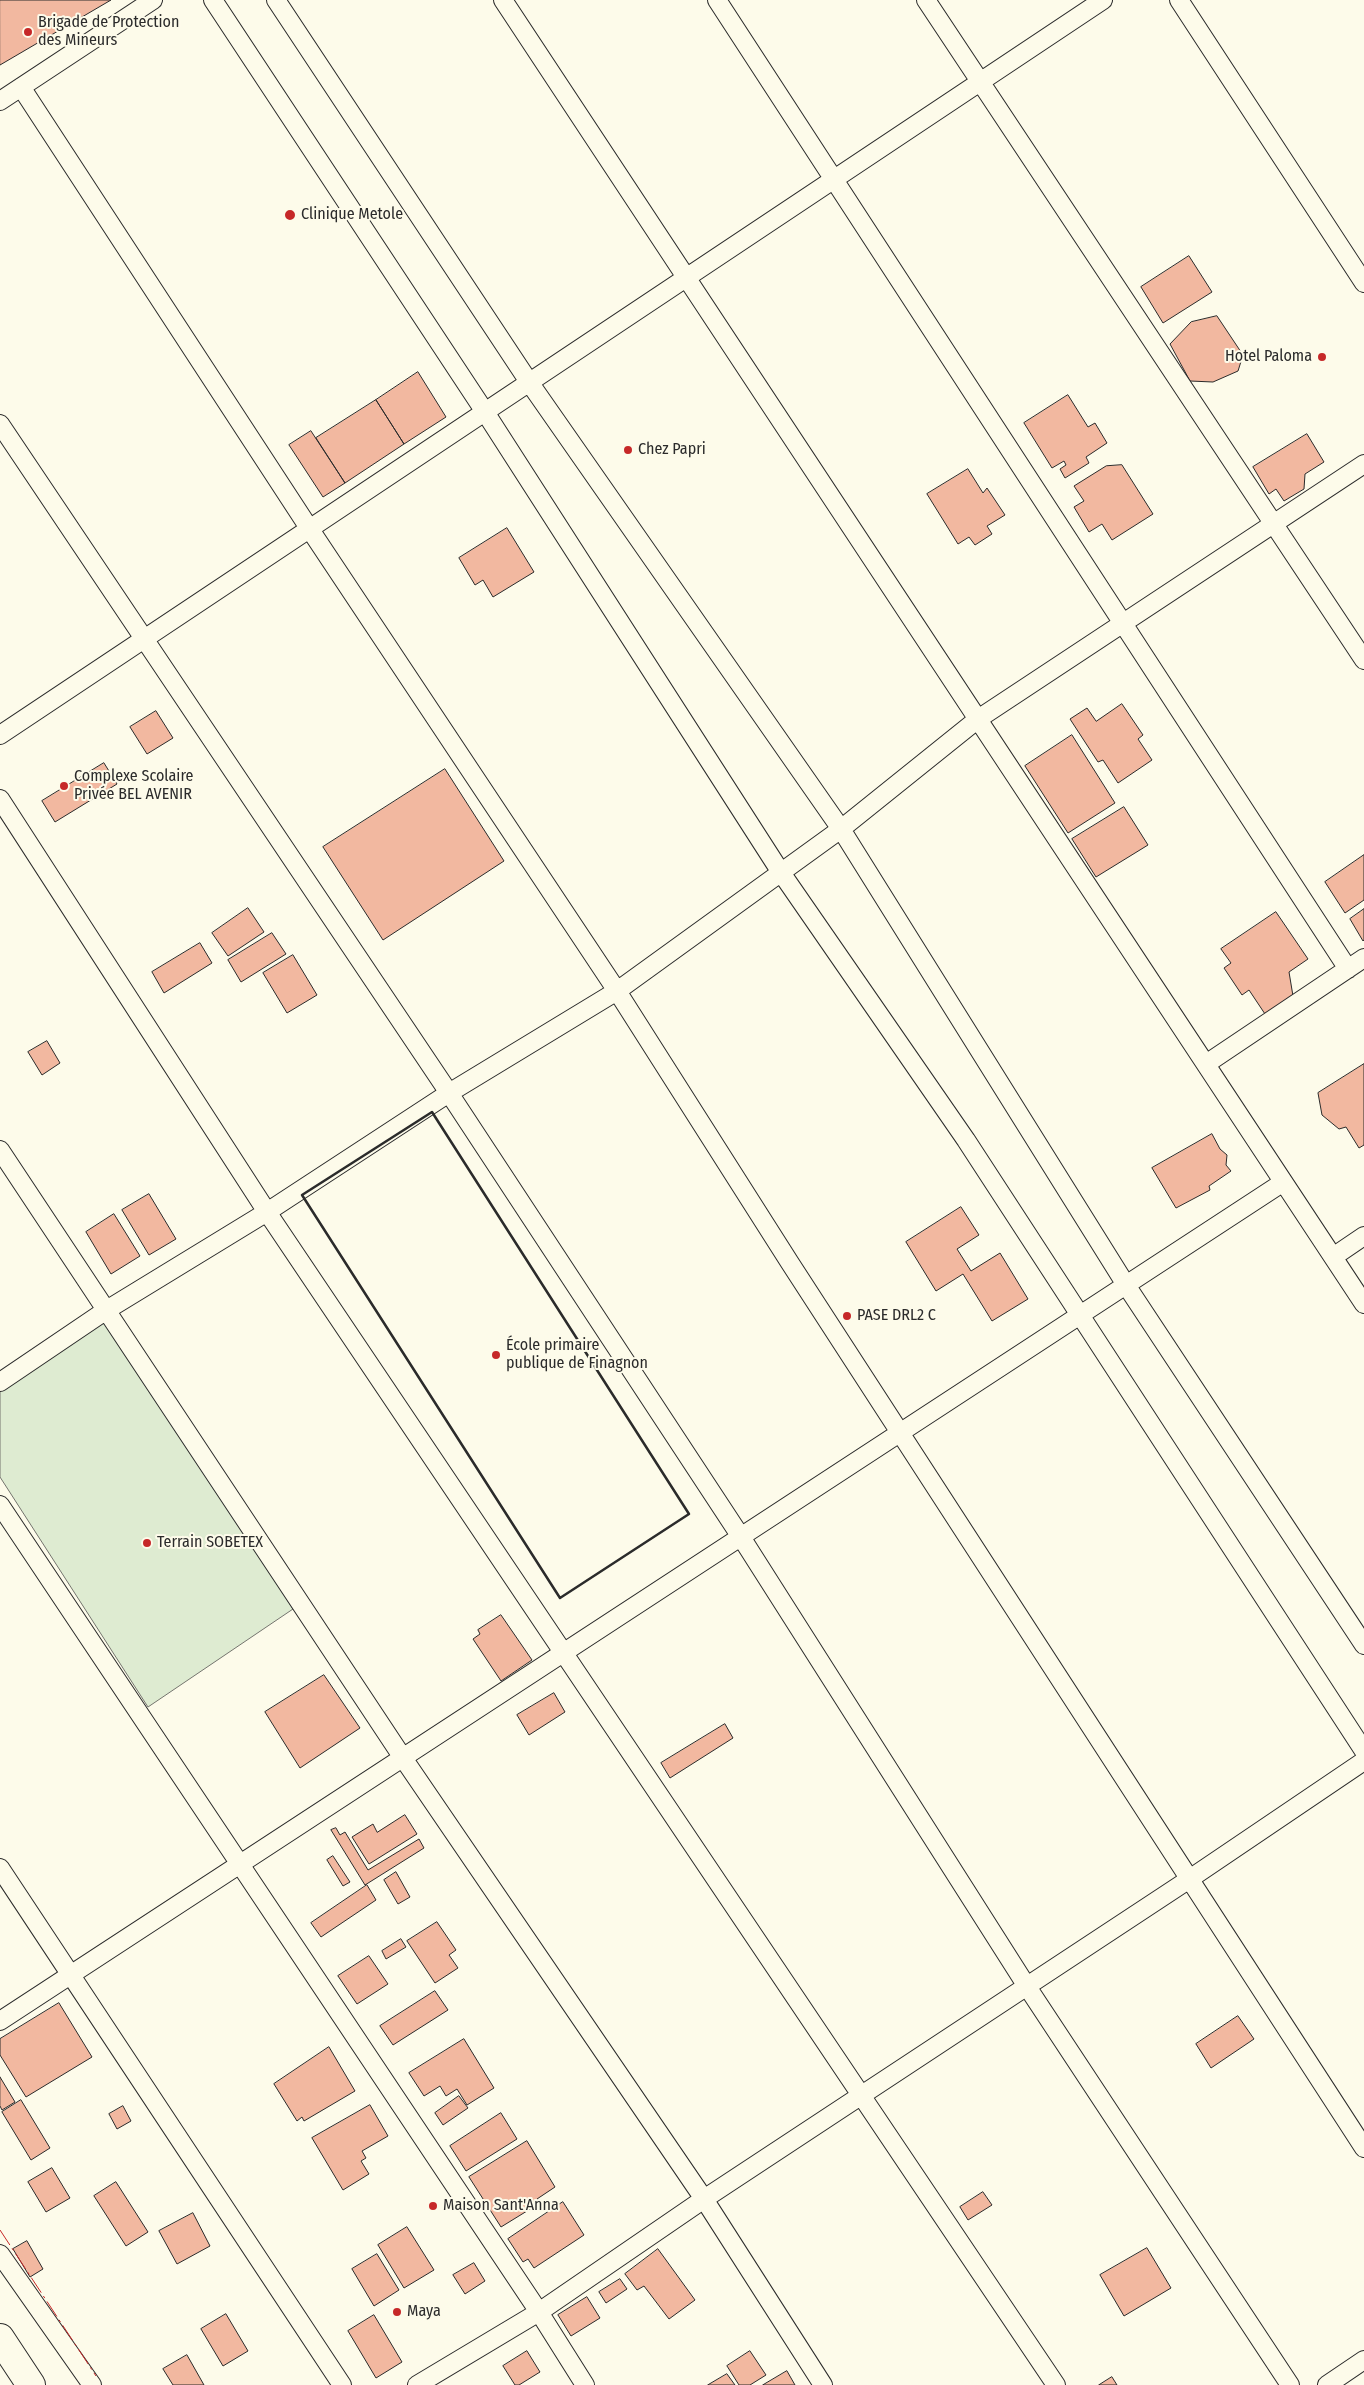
<!DOCTYPE html>
<html>
<head>
<meta charset="utf-8">
<style>
  body { margin:0 }
  canvas { display:block; background:#fdfbea }
</style>
</head>
<body>
<canvas width="1364" height="2385"></canvas>
<script>
const ctx = document.querySelector('canvas').getContext('2d');
ctx.lineJoin = 'round';
function fillPath(path, color) { ctx.fillStyle = color; ctx.fill(path, 'evenodd'); }
function trace(path, color, width, dash) { ctx.strokeStyle = color; ctx.lineWidth = width; ctx.lineCap = dash ? 'butt' : 'round'; ctx.setLineDash(dash || []); ctx.stroke(path); }
function label(font, color, halo, rows, align = 'center') {
  ctx.font = font + ' "Fira Sans Condensed",sans-serif'; ctx.lineWidth = 4; ctx.setLineDash([]); ctx.textBaseline = 'middle'; ctx.strokeStyle = halo; ctx.fillStyle = color; for (const [text, x, y, turn = 0] of rows) {
    ctx.save(); ctx.translate(x, y); ctx.rotate((+turn || 0) * Math.PI / 180); ctx.textAlign = isNaN(turn) ? turn : align; if (halo) ctx.strokeText(text, 0, 0); ctx.fillText(text, 0, 0); ctx.restore();
  }
}
const green = new Path2D(`
  M108,1313l185,296 -145,98 -148,-230v-93z`);
fillPath(green, '#deebd1');
trace(green, '#74746e', 1);
const building = new Path2D(`
  M0,0h111l-111,65z
  M1189,256l23,36 -49,31 -22,-36z
  M1217,316l26,39 -5,16 -25,11 -23,-1 -20,-37 21,-22z
  M418,372l28,45 -42,27 -28,-44z
  M1068,395l20,32 7,-4 12,20 -21,14 3,6 -24,15 -5,-9 6,-4 -2,-4 -12,7 -28,-45z
  M376,400l28,44 -59,39 -29,-45z
  M311,431l34,52 -22,14 -34,-52z
  M1307,434l17,28 -19,12 -1,15 -20,12 -8,-12 -7,5 -16,-27z
  M1122,465l31,49 -41,26 -10,-16 -13,8 -15,-25 10,-6 -10,-15 32,-20z
  M968,469l15,24 4,-5 18,27 -18,11 5,8 -17,11 -6,-8 -11,7 -31,-50z
  M507,528l27,44 -41,25 -10,-17 -8,5 -16,-27z
  M1122,704l21,31 -5,4 14,21 -34,23 -15,-23 -5,2 -28,-43 17,-11 9,13z
  M156,711l17,27 -26,16 -17,-27z
  M1072,735l43,68 -47,30 -43,-67z
  M104,763l13,21 -62,38 -13,-21z
  M445,769l59,92 -121,79 -60,-93z
  M1124,807l24,38 -52,32 -24,-38z
  M1364,855v45l-19,13 -20,-31z
  M248,908l16,24 -36,24 -16,-23z
  M1364,909v31l-1,1 -13,-22z
  M1276,912l32,47 -19,13 4,24 -28,18 -16,-24 -7,5 -18,-27 7,-5 -10,-14z
  M272,933l14,21 -45,28 -13,-22z
  M200,943l12,20 -48,30 -12,-21z
  M293,955l24,40 -30,18 -24,-40z
  M47,1041l13,22 -18,12 -14,-23z
  M1364,1064v81l-5,3 -13,-21 -7,2 -17,-14 -4,-22z
  M1212,1134l8,15 7,6 -1,10 5,6 -22,15 1,4 -34,18 -24,-40z
  M149,1194l27,45 -27,16 -27,-45z
  M961,1207l18,28 -22,14 14,22 29,-18 28,46 -36,22 -29,-47 -27,17 -30,-49z
  M114,1214l26,42 -29,18 -25,-42z
  M501,1615l31,45 -31,21 -28,-42 7,-5 -2,-4z
  M324,1675l36,53 -60,40 -35,-56z
  M554,1693l11,19 -36,23 -12,-20z
  M725,1724l8,14 -63,40 -9,-15z
  M405,1815l12,19 -48,30 -17,-27 21,-13 4,8z
  M336,1828l4,7 5,-3 23,38 51,-31 5,9 -59,37 -34,-55z
  M333,1856l17,26 -7,4 -16,-26z
  M396,1872l14,25 -12,7 -14,-24z
  M367,1885l9,15 -55,37 -10,-14z
  M437,1922l19,28 -7,5 9,13 -23,15 -28,-42z
  M401,1939l5,8 -20,12 -4,-8z
  M369,1956l19,28 -31,20 -19,-28z
  M435,1991l13,19 -55,35 -13,-19z
  M59,2003l33,54 -66,40 -26,-42v-16z
  M1238,2016l16,23 -43,29 -15,-24z
  M464,2039l30,49 -27,17 -10,-16 -11,7 -6,-10 -16,10 -15,-23z
  M329,2047l26,44 -51,30 -2,-4 -5,4 -23,-37z
  M0,2077l15,25 -13,8 -2,-4z
  M459,2096l9,12 -25,17 -8,-12z
  M21,2100l29,48 -19,12 -29,-48z
  M370,2105l18,31 -26,15 4,7 -5,3 8,13 -26,16 -31,-52z
  M123,2106l8,15 -14,8 -8,-15z
  M501,2113l16,26 -51,32 -16,-25z
  M527,2141l28,46 -18,12 3,4 -39,24 -32,-50z
  M52,2168l18,30 -24,14 -18,-30z
  M116,2182l32,50 -22,14 -32,-50z
  M983,2192l9,13 -24,15 -8,-13z
  M563,2202l21,33 -50,33 -6,-9 -5,3 -15,-23z
  M193,2213l17,33 -33,18 -18,-33z
  M407,2227l27,43 -30,18 -26,-43z
  M27,2241l16,28 -13,8 -17,-28z
  M1147,2248l24,40 -47,28 -24,-41z
  M658,2249l37,51 -26,19 -25,-33 -7,4 -12,-16z
  M377,2254l22,36 -25,16 -22,-37z
  M474,2263l11,18 -20,13 -12,-19z
  M620,2279l7,10 -21,14 -7,-11z
  M587,2297l13,21 -29,18 -13,-21z
  M226,2314l22,37 -25,15 -22,-37z
  M374,2315l28,47 -26,16 -28,-47z
  M527,2351l13,21 -21,13h-4l-12,-19z
  M750,2351l16,24 -16,10h-11l-12,-19z
  M187,2355l17,30h-31l-10,-16z
  M787,2371l8,14h-32z
  M727,2374l8,11h-27z
  M1112,2377l5,8h-18z`);
fillPath(building, '#f2b8a0');
trace(building, '#2b2b2b', 1);
const street = new Path2D(`
  M213,0l272,412 295,459 186,269 398,611
  M276,0l253,382 312,447 285,456 238,360
  M503,0l861,1304
  M717,0l631,969
  M926,0l438,660
  M1179,0l185,283
  M21,87l288,441 308,463 173,272 574,885
  M0,101l153,-101
  M0,424l449,669 292,444 285,448 264,400
  M0,735l1103,-735
  M0,799l267,413 789,1173
  M1206,1064l158,-106
  M0,1150l403,608 301,441 119,186
  M1333,1257l31,-21
  M0,1382l105,-71 162,-99 182,-119 168,-102 224,-162 137,-110 386,-255
  M0,1505l539,807 46,73
  M0,1868l342,517
  M0,2021l1282,-838
  M0,2254l92,131
  M417,2385l122,-73 165,-113 484,-319 176,-119
  M1327,2385l37,-25`);
const highway = new Path2D(`
  M0,2338l31,47`);
trace(street, '#2b2b2b', 20);
trace(highway, '#2b2b2b', 30);
trace(street, '#fdfbea', 18);
trace(highway, '#fdfbea', 28);
trace(new Path2D(`
  M432,1112l257,402 -129,84 -258,-403z`), '#2b2b2b', 2.5);
trace(new Path2D(`
  M0,2230l96,146`), '#c62828', 1, [18, 4, 2.5, 4]);
for (const [x, y, r, color] of [
  [28,32,5,"#c62828"],
  [290,215,6,"#c62828"],
  [1322,357,5,"#c62828"],
  [628,450,5,"#c62828"],
  [64,786,5,"#c62828"],
  [847,1316,5,"#c62828"],
  [496,1355,5,"#c62828"],
  [147,1543,5,"#c62828"],
  [433,2206,5,"#c62828"],
  [397,2312,5,"#c62828"]
]) { const dot = new Path2D(); dot.arc(x, y, r, 0, 2 * Math.PI); ctx.fillStyle = color; ctx.fill(dot); trace(dot, '#fdfbea', 2); }
label('16px', '#2b2b2b', '#fdfbea', [
  ["Brigade de Protection",38,23],
  ["des Mineurs",38,41],
  ["Clinique Metole",301,215],
  ["Hotel Paloma",1312,357,"right"],
  ["Chez Papri",638,450],
  ["Complexe Scolaire",74,777],
  ["Privée BEL AVENIR",74,795],
  ["PASE DRL2 C",857,1316],
  ["École primaire",506,1346],
  ["publique de Finagnon",506,1364],
  ["Terrain SOBETEX",157,1543],
  ["Maison Sant'Anna",443,2206],
  ["Maya",407,2312]
], 'left');
</script>
</body>
</html>
